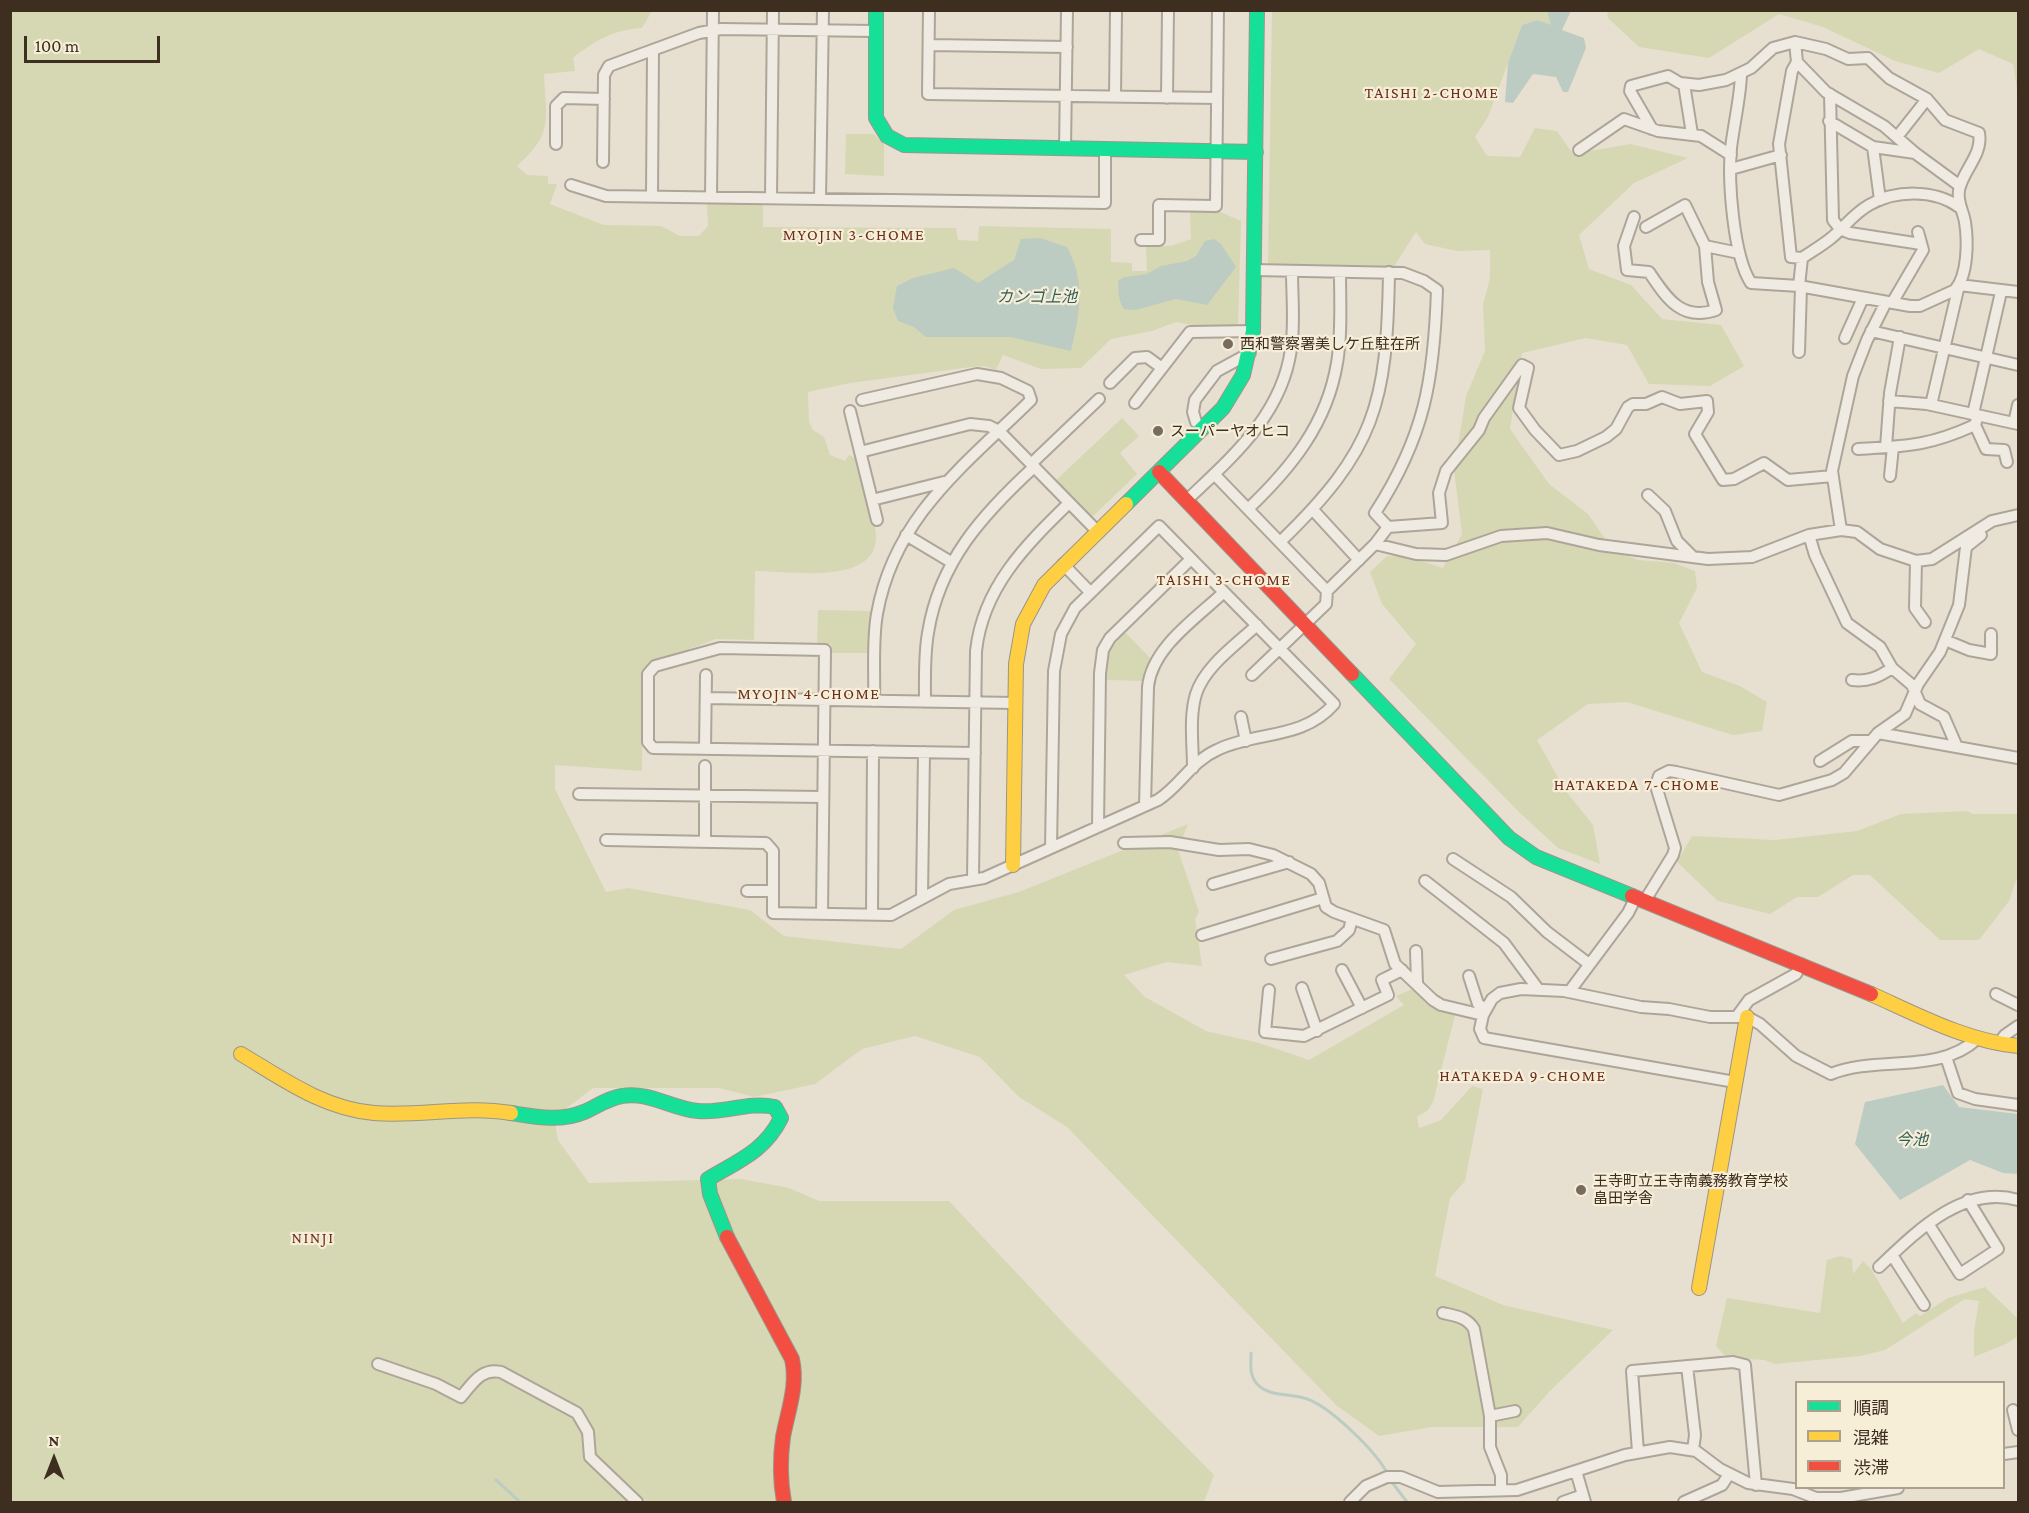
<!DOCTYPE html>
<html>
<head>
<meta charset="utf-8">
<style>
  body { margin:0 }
  #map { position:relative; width:2029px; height:1513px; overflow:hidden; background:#e7e0d1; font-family:"Crimson Pro","Noto Sans JP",serif }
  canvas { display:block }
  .frame { position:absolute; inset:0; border:12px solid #3d2e20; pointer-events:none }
  .legend { position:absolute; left:1795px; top:1381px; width:210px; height:108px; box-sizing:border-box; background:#f7eed8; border:2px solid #ada18e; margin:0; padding:8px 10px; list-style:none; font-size:18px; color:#3d2e20 }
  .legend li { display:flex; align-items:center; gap:12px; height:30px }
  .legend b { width:30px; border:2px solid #ada18e }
  .north { position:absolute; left:24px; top:1429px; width:60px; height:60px; -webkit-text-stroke:4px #f7eed8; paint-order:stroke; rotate:0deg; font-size:16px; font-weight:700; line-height:24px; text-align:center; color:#3d2e20 }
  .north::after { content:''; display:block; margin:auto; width:21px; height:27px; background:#3d2e20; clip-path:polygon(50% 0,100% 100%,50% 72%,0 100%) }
  .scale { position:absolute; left:24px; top:36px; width:136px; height:27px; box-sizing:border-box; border:3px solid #3d2e20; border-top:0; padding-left:8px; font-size:18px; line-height:21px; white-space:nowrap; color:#3d2e20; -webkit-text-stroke:4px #f7eed8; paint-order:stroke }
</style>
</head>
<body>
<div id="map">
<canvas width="2029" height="1513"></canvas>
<div class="frame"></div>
<ul class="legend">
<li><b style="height:8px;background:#16e098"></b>順調</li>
<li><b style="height:8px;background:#ffcf43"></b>混雑</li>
<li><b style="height:8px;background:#f24e42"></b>渋滞</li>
</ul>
<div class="north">N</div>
<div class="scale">100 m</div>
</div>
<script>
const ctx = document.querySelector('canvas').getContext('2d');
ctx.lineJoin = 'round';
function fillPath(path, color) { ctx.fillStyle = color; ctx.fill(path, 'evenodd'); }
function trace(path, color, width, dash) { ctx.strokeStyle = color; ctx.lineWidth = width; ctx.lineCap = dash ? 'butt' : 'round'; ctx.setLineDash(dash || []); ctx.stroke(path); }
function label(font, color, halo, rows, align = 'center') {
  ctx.font = font + ' "Crimson Pro","Noto Sans JP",serif'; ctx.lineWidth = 4.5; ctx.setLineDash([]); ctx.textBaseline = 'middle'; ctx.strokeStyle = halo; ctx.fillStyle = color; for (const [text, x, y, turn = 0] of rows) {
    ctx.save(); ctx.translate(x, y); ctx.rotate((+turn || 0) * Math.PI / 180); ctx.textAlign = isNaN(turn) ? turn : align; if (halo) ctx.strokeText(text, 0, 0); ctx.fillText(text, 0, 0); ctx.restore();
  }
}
fillPath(new Path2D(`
  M10,11h642l-10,17c-27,1 -48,13 -69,30l2,13 -31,3c2,46 10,59 -27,92l10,9 21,1v8h9l-7,20 54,21 57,1 19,10h19l9,-10 -1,-23 56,1v23l193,1 2,12 20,1 1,-15 132,3v33l21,1v8h15l-1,-25h25l20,-7 -1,-29 28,1 23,10 -3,104 -30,3 -32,-6 -24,9 -41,8 -30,29 -40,1 -38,-14 -7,15 -12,-4 -13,1 -121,16 -42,9 1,30 4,8 11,7 6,18 15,6 4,-6 10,5c5,21 17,58 17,78 -1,48 -89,33 -121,33l-1,69 -38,-1 -62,23 -11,10 -1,99 -87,-6v24l51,103 22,-4 122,22 34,26 117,13 53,-39 65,-18 169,-68 -10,26 21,62 -4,7 7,47 -35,-4 -43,13 21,22 61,34 53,12 50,17 95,-55 -8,-9 19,-8 15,17 25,10 -22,87 -5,8 -11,7 2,11 22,-8 31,-34 11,3 -18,92 -15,17 -15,78 68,29 110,25 -64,62 -31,35h-86l-53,9 -43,-31 -269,-278 -48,-30 -39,-40 -65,-21 -53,13 -47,35 -61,13 -35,-9h-126l-39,30 4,22 31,43 152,-4 48,9 30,13h130l122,130 143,144 -10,27h-1193z
  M1272,11h275l5,15 -15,-6 -15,5 -34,92 -13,20 12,19 33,1 15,-29 22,3 16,23 57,-10 58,14 -54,25 -55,52 10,34 42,16 31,34 59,6 23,41 -34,20 -61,-2 -22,-39 -41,-7 -64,15 -12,76 39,55 39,30 24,35 26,11 36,3 21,8 2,17 -18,35 23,49 38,14 27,16 -5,29 -29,4 -106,-33 -39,2 -51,36 28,50 28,35 7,39 -42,-16 -39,-36 -130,-133 27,-35 -34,-40 -12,-32 17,-16 25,2 31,10 19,-34 -8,-64 12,-74 19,-45 -2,-46 7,-27v-28l-33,1 -32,-7 -9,-12 -23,36 -125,-3z
  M1607,11h411v85l-5,-32 -34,-15 -40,24 -44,-12 -72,-34 -44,-13 -70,44 -70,-11 -31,-29z
  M846,134h28l10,10v32l-39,-2z
  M1122,418l17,18 -19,17 17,21 -48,46 -35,-38z
  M818,610l55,1 -2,42h-41l1,-9h-14z
  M1124,631l28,29 -7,21 -40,-1 3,-26z
  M1967,811l6,3h45v61l-9,26 -30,39h-39l-70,-65h-17l-35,22h-21l-27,17 -52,-13 -41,-39 15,-26 83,4 82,-9 44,-17z
  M1840,1256l12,3 1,15 10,-13 8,8 32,54 13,-10 4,3 28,-18 37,-11 33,32v17l-12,8 -32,13v-26l5,-30 -14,-2 -80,51 -25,6 -85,8 -11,-4 -37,-2 -11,-12 11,-48 93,15 7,-53z`), '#d6d7b3');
fillPath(new Path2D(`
  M1547,11h24l-9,19 22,8 2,10 -18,44h-5l-7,-15 -23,-3 -20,29 -8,-1 3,-39 14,-38 15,-5 14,5z
  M1040,238l27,9c19,35 13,66 4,104l-61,-14h-84l-12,-10 -16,-6 -5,-13 4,-22 16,-8 41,-10 24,15 36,-23 7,-21z
  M1214,239l7,5 15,23 -29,38 -31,-6 -41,11 -11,-1c-6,-8 -5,-17 -6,-28l6,-4 23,-3 14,-8 26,-5 9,-5 9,-15z
  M1943,1085l16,22 59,7v60l-15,-1 -33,-13 -70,40 -45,-56 10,-42z`), '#bcccc2');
trace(new Path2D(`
  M1251,1353c0,11 -2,22 6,31 12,13 32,9 47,14 24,6 74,55 84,77
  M496,1480l24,22
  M1391,1481l16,21`), '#bcccc2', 3);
const street = new Path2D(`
  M929,10l-1,84 289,4
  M1795,42l2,20 29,30 58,34 31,27 45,33
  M929,45l138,2
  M1797,62l-5,9 -13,73 12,113 11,1
  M1684,84l8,50
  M1830,94l3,126 7,9 10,4 71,11
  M1115,97l1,-87
  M1167,98l1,-88
  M1829,121l44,26 42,6
  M1652,129l-22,-38 1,-5 37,-10 12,7 19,2 27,-5 25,-12 22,-20 22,-6 31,7 22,10 20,-1 21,20 38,21 18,21 34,13c4,22 -16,37 -20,57 -2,13 4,20 6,32 3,19 3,53 -10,68l-35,16h-10l-111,-20 -48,-3c-18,-27 -23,-103 -20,-135 3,-25 9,-49 10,-73
  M1897,137l30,-38
  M556,144v-38l8,-8 40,1
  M1873,147l7,53
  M1065,149l2,-139
  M1579,150l45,-31 34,12 43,5 30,19
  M603,162l1,-87 5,-9 90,-33 22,-4 154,2
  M1731,169l50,-14
  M571,185l35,11 499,7v-53
  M652,196l1,-146
  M711,197l2,-187
  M771,198l2,-188
  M820,199l3,-189
  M1634,217l-10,29 3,24 22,2c17,25 32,50 67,38l-8,-28 -3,-36 -20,-41 -39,22
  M1141,240h18v-35l57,1 2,-196
  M1705,246l34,7
  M1254,270l149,3 21,8 13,9c-3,89 -12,146 -62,223l13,14
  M1799,286l3,-28c9,-6 19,-12 28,-19 13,-10 23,-25 39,-34 26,-15 65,-16 90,2
  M1892,303l31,-53 -5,-18
  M1871,331l147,34
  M1845,338l18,-40
  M1799,352l2,-65
  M1110,383l25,-25 12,-1 15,11
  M862,400l115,-26 24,4 27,13 3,9c-66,65 -137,117 -154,214 -5,28 -2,58 -3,87
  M1889,401l38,3 91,20
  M1135,403l55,-71 63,-1
  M1931,405l28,-120 59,7
  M850,411l27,109
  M1973,414l28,-122
  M1977,418l-2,7 11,24 18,1 3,12
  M2014,423l4,-18
  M1203,429l-7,-7 -3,-10 2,-12 22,-29 33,-18
  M1886,447l4,-54 10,-56
  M1858,449c49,-3 71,-3 117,-24
  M860,452l110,-28 19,2 10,5 98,100
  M1031,464l68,-65
  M1214,474l113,117
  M1890,476l3,-29
  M1648,495l17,16 12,30 16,16
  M872,500l72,-18
  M1187,500c45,-43 95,-85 104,-151 4,-25 1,-52 1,-78
  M1248,509c43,-41 79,-85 89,-146 5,-29 3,-61 3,-91
  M1313,510l46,50
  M1841,530l-9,-59 21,-95 14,-36 19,-38
  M906,535l45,27
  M1809,535l6,20 32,68 33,24 12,21 20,17 8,19 24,13 13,30
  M1280,542c96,-93 107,-138 109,-270
  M1375,544l13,-17 54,-4 -3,-30 7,-22 33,-41 5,-12 38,-53 6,3 -9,40 16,22 24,25 18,-4 29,-14 10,-8 12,-22 5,-3h13l16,-7 18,7 27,-3 1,11 -13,22 28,46 11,-1 30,-16 24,17 45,-4
  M1916,561l-1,47 10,14
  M1063,564l27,28
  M1945,640l24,10 22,4v-20
  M1252,675l74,-71 1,-13 48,-47 41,10 30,1 55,-19 46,-3 52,12 109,14 44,-2 57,-22 32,-5 16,2 23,17 36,12 16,-2 60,-38 26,-6
  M1852,680c16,2 27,-3 40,-12
  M706,698l309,5
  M925,702c0,-23 -1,-47 3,-69 11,-71 55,-119 106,-166
  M1241,717l5,24
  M1878,733l140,25
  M705,749l1,-74
  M1820,761l32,-20h19
  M1193,768c0,-24 -4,-51 3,-74 9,-28 40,-49 61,-69
  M579,794l244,3
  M1145,806l3,-119c4,-40 49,-69 76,-95
  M1098,827l2,-154 3,-23 7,-12 81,-79
  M606,840l160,3 7,8v62l118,2 58,-31 35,-6 174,-78c22,-14 34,-39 59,-50 39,-19 86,-10 117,-46l-175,-178 -84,82 -14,26 -7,37 -3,177
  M705,842v-76
  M1124,843l46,-1 49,8 30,-1 24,6 38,19 8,9 7,24 8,5 50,18 11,34 38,36 8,5 42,10
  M1453,859l58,38 36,35 42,32
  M973,879l3,-228c7,-64 50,-106 93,-148
  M1425,881l79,62 34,46
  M1213,884l76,-22
  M747,891h26
  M922,897l2,-145
  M1644,902l29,-47 2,-7 -19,-62 3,-10 10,-5 7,1 103,23 53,-15 12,-7 34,-40 27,-19 13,-30 22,-32 19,-47 7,-58 15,-12
  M822,914c1,-88 2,-176 3,-264l-105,-2 -65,18 -7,8v68l5,6 322,5
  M872,914l1,-163
  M1202,935l121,-37
  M1416,951l1,32
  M1271,959l66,-18 12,-11 3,-11
  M1342,970l20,38
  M1469,976l9,28 8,5
  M1302,988l15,43
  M1269,990l-4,42 39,4 84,-41 -6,-15 20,-10
  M1569,992l59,-79 7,-14
  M1996,994l22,11
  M1738,1015l11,-15 47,-26 5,-10
  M1998,1044l7,-9 13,-9
  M1946,1057l12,36 17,6 43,6
  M1735,1082l-251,-44 -4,-9 3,-14 9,-16 8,-6 21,-4 43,2 77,16 28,2 41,8h37l13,7 36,32 35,18c46,-19 107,1 146,-35
  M1929,1225l31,49 38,-25 -30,-49
  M1892,1255l32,50
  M1879,1267c37,-35 84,-83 139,-67
  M1443,1313c13,3 24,4 31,16l16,87v31l11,28v15
  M378,1364l58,20 25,13c12,-14 20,-29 40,-25l76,41 11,19 2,25 47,45
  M1687,1366l8,69 -2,15
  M2013,1410l5,20
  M1490,1416l25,-5
  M1638,1452l-6,-81 101,-9 12,3 11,120
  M2004,1454l14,-2
  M1576,1471l9,31
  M1350,1502l16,-16 21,-9h14l37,15 79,-2 108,-35 45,-8 26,4 24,18 28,14 45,6 23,9h25l57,-10
  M1563,1502l20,-7
  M1684,1502l38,-17 7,-11`);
const fast = new Path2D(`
  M876,10v108l11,18 17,9 352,7
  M1126,504l97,-96 20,-33 10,-44 4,-321
  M1352,674l157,164 27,19 96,39
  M511,1113c25,4 49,9 73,-1 12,-5 24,-14 38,-16 27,-5 50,13 76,15 26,3 50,-10 77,-4l6,11c-16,33 -43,43 -73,61l2,15 17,43`);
const slow = new Path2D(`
  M1013,865l3,-201 7,-40 21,-39 82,-81
  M1871,994c47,21 95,47 147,52
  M241,1054c42,25 83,55 133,59 46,4 91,-8 137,0
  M1699,1288l48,-271`);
const jam = new Path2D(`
  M1159,472l193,202
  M1632,896l239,98
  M727,1237l65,122c6,27 -4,51 -9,78 -3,22 -3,43 1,65`);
trace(street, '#ada599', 14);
trace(fast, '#9c958a', 16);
trace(slow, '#9c958a', 16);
trace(jam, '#9c958a', 16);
trace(street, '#efebe3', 10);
trace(fast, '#16e098', 14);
trace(slow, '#ffcf43', 14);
trace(jam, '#f24e42', 14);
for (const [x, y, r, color] of [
  [1228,344,6,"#786c5e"],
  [1158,431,6,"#786c5e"],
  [1581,1190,6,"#786c5e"]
]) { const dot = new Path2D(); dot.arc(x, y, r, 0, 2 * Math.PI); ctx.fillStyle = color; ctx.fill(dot); trace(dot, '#f7eed8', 2); }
label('15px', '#3d2e20', '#f7eed8', [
  ["西和警察署美しケ丘駐在所",1240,344],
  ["スーパーヤオヒコ",1170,431],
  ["王寺町立王寺南義務教育学校",1593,1181],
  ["畠田学舎",1593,1198]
], 'left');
ctx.letterSpacing = '1.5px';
label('16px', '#6b2e1e', '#f7eed8', [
  ["TAISHI 2-CHOME",1432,93],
  ["MYOJIN 3-CHOME",854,235],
  ["TAISHI 3-CHOME",1224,580],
  ["MYOJIN 4-CHOME",809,694],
  ["HATAKEDA 7-CHOME",1637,785],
  ["HATAKEDA 9-CHOME",1523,1076],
  ["NINJI",313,1238]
]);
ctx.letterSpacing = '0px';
label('italic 16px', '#2f5d5a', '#f7eed8', [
  ["カンゴ上池",1037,297],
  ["今池",1912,1140]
]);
</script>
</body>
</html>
